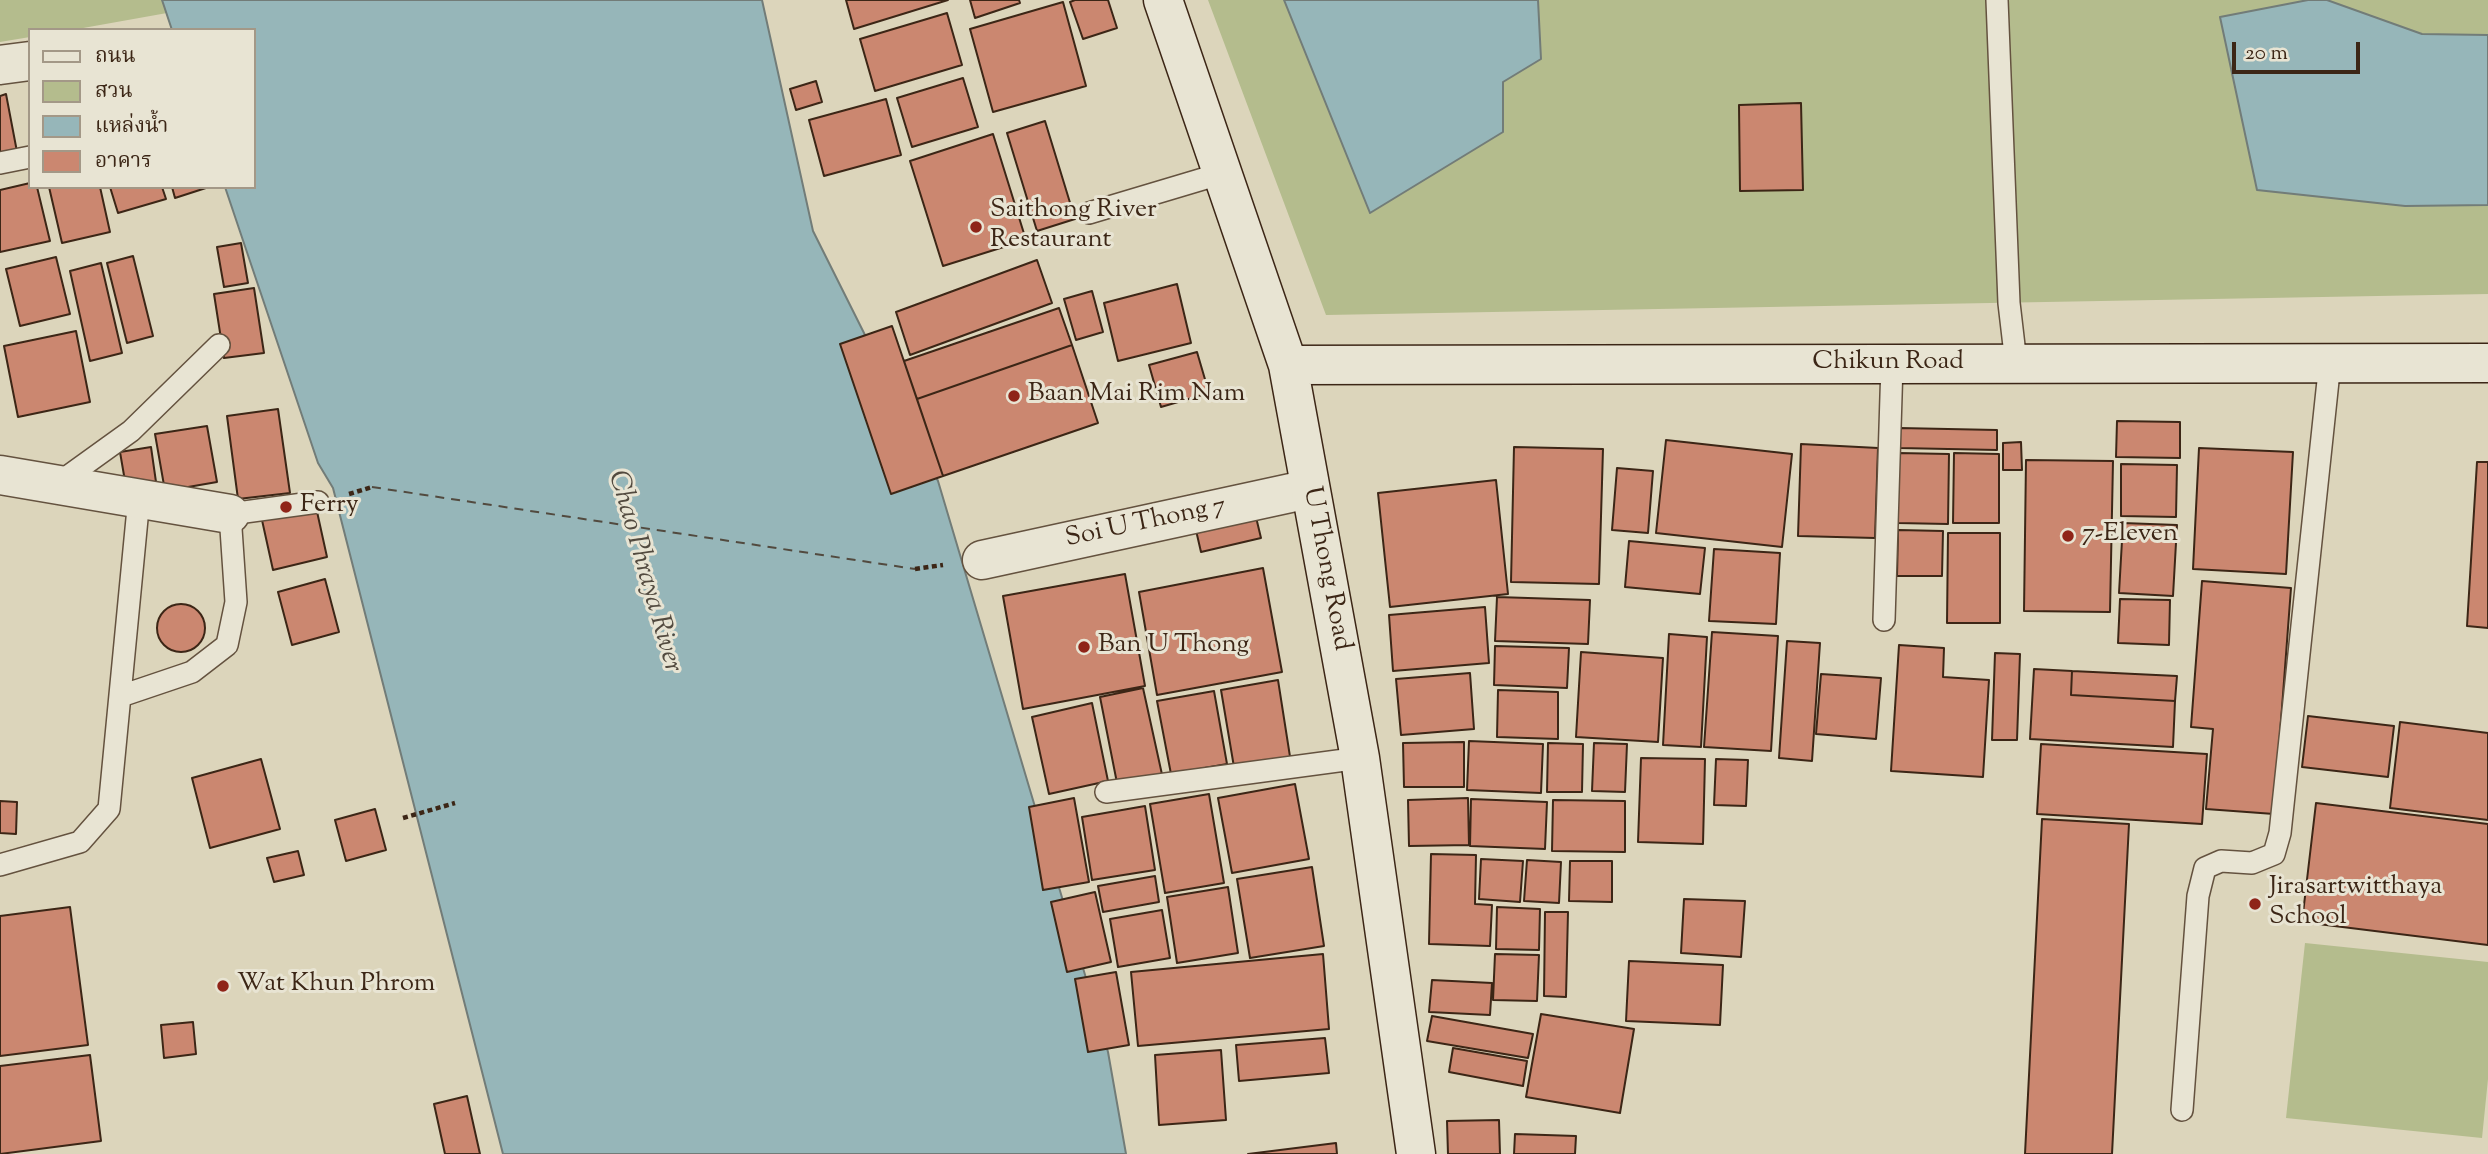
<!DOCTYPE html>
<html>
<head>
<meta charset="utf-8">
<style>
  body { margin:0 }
  #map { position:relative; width:2488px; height:1154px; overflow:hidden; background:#dcd5bb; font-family:"Sorts Mill Goudy","Noto Serif Thai",serif }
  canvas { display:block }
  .legend { position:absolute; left:28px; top:28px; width:228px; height:161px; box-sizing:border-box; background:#e8e4d3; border:2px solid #a39887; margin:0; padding:9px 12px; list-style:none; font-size:21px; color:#3c2616 }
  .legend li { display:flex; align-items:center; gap:14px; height:35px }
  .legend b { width:35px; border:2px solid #a39887 }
  .scale { position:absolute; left:2232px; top:42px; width:128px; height:32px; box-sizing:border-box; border:4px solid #3c2616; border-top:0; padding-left:9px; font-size:21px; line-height:24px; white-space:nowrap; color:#3c2616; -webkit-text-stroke:5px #e8e4d3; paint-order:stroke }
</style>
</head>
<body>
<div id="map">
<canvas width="2488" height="1154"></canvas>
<ul class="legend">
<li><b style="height:9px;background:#e8e4d3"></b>ถนน</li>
<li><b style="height:19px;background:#b4bc8d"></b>สวน</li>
<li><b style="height:19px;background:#96b6b9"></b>แหล่งน้ำ</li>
<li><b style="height:19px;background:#cb8770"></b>อาคาร</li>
</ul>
<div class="scale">20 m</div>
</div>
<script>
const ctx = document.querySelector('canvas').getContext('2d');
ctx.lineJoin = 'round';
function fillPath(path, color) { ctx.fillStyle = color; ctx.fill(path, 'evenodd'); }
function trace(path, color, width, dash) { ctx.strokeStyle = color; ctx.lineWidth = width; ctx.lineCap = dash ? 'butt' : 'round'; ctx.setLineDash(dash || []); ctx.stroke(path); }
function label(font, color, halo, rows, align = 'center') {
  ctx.font = font + ' "Sorts Mill Goudy",serif'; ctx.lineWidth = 6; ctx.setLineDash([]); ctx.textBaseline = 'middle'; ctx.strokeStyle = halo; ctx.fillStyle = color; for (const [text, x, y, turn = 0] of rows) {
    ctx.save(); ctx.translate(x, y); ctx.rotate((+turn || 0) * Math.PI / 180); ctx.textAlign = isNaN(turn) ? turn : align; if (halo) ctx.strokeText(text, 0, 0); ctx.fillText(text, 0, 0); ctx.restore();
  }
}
fillPath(new Path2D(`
  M0,0h162l5,13 -95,17h-42v7l-30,5z
  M1208,0h1280v294l-1162,21z
  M2305,943l183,19v117l-6,59 -196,-20z`), '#b4bc8d');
const water = new Path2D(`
  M162,0h600l51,231 125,250 170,571 18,102h-623l-170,-666 -15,-25 -93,-276h29v-157h-82z
  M1284,0h254l3,59 -38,23v50l-133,81z
  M2308,0h19l95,34 66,1v170l-83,1 -148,-16 -37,-173z`);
fillPath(water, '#96b6b9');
trace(water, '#727c78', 2);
trace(new Path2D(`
  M372,487l543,82`), '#524a3f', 2, [9, 7]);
const building = new Path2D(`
  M846,0h102l-94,29z
  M970,0h49l1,3 -45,15z
  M1075,0h33l9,28 -34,11 -13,-37z
  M1063,2l23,84 -93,26 -23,-83z
  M947,13l15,52 -87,26 -15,-52z
  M963,78l15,49 -66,20 -15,-49z
  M816,81l6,21 -26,8 -6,-21z
  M6,94l12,63 -18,3v-64z
  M886,99l15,56 -77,21 -15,-56z
  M1801,103l2,87 -63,1 -1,-86z
  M1045,121l30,98 -38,12 -30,-98z
  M993,134l33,106 -83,26 -33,-105z
  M30,183v4h7l13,54 -50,11v-62z
  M49,187h51l10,45 -48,11z
  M110,187h52l4,12 -48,14z
  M172,187h37l-34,11z
  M241,243l7,40 -24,4 -7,-40z
  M133,256l20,80 -26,7 -20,-80z
  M56,257l14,57 -50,12 -14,-57z
  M1037,260l15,43 -142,52 -14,-43z
  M101,263l21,90 -32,8 -20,-90z
  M1177,284l14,59 -73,18 -14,-58z
  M254,288l10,65 -40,5 -10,-64z
  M1092,291l11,41 -27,8 -12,-41z
  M1059,308l13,37 -155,54 -13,-38z
  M892,326l51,150 -52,18 -51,-150z
  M76,331l14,71 -72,15 -14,-71z
  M1072,345l26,78 -155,53 -26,-77z
  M1197,352l12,41 -48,14 -12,-42z
  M278,409l12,84 -52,6 -11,-83z
  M2117,421l63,1v36l-64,-1z
  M207,426l10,56 -52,9 -10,-57z
  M1899,428l98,2v20l-98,-2z
  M1666,440l126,14 -10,93 -126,-14z
  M2021,442l1,28h-19v-27z
  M1801,444l77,4 -3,90 -77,-2z
  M151,447l5,35 -30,5 -6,-35z
  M1514,447l89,2 -4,135 -88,-2z
  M2199,448l94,4 -7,122 -93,-5z
  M1898,453l51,1 -1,70 -51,-1z
  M1954,453l45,1v69h-46z
  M2026,460l87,1 -3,151 -86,-1z
  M2477,462h11v166l-21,-2z
  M2121,464l56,1 -1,52 -55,-1z
  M1617,468l36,3 -5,62 -36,-3z
  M1496,480l12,114 -118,13 -12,-114z
  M314,498l13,59 -54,13 -13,-59z
  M1255,513l6,25 -60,14 -6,-26z
  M2123,523l54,2 -4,71 -54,-3z
  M1898,530l45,1 -1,45h-45z
  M1948,533h52v90h-53z
  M1629,541l76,7 -5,46 -75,-7z
  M1714,549l66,4 -4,71 -67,-3z
  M1263,568l19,104 -125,23 -18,-103z
  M1125,574l20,112 -122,23 -20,-113z
  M325,579l14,53 -47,13 -14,-53z
  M2202,581l89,7 -17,226 -68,-5 7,-80 -22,-2z
  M1497,597l93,3 -2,44 -93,-3z
  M2120,599l50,1 -1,45 -51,-2z
  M157 628a24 24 0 1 1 48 0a24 24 0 1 1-48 0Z
  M1485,607l4,56 -96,8 -4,-56z
  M1712,632l66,4 -7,115 -67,-4z
  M1669,634l38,3 -6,110 -38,-2z
  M1787,641l33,2 -8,118 -33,-3z
  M1899,645l45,3 -1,29 46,3 -6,97 -92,-6z
  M1495,646l74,2 -2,40 -73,-3z
  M1581,652l82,6 -5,84 -82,-5z
  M1995,653l25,1 -3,86h-25z
  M2034,669l38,2 -1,24 104,6 -2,46 -143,-8z
  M2072,671l105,5 -2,25 -104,-6z
  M1470,673l4,56 -73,6 -5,-56z
  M1821,674l60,4 -5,61 -60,-5z
  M1278,680l13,83 -56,10 -14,-83z
  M1143,688l20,91 -45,9 -18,-91z
  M1498,690l60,2v47l-61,-2z
  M1214,691l13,73 -56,10 -14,-73z
  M1092,703l16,78 -59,13 -17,-77z
  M2308,716l86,10 -6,51 -86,-10z
  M2400,722l88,11v87l-98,-12z
  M1469,741l74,3 -2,49 -74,-3z
  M1464,742v45h-60l-1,-44z
  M1548,743l35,1 -1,48h-35z
  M1594,743l33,1 -2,48 -33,-1z
  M2041,744l166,10 -5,70 -165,-10z
  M1641,758l64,1 -2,85 -65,-2z
  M261,759l19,70 -70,19 -18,-70z
  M1716,759l32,1 -2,46 -32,-1z
  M1295,784l14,75 -77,14 -14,-75z
  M1209,794l15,89 -59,10 -15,-89z
  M1074,798l15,84 -46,8 -14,-83z
  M1468,798l1,47 -60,1 -1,-46z
  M1471,799l76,3 -2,47 -75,-3z
  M1553,800l72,1v51l-73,-1z
  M0,801l17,1 -1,32 -16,-1z
  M2316,803l172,21v121l-186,-23z
  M1145,806l10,64 -63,10 -10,-63z
  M375,809l11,41 -40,11 -11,-41z
  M2042,819l87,5 -17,330h-87z
  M298,851l6,24 -30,7 -7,-24z
  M1431,854l45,1 -1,49 17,1 -2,41 -61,-2z
  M1481,859l42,2 -3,41 -41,-3z
  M1527,860l34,2 -2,41 -35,-2z
  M1570,861h42v41l-43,-1z
  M1312,867l12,79 -74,12 -13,-79z
  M1155,876l4,26 -56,10 -5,-26z
  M1228,887l10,66 -61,10 -10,-66z
  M1095,892l16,70 -44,10 -16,-70z
  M1684,899l61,2 -4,56 -60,-4z
  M70,907l18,138 -88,11v-140z
  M1497,907l43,2 -1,41 -43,-1z
  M1162,910l8,48 -52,9 -8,-48z
  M1545,912h23l-2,85 -22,-1z
  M1323,954l6,75 -191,17 -7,-74z
  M1495,954l44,1 -2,46 -44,-1z
  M1629,961l94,4 -3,60 -94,-4z
  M1116,972l13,73 -41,7 -13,-73z
  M1432,980l60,3 -2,32 -61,-3z
  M1541,1014l93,15 -14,84 -94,-16z
  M1432,1016l101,18 -5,24 -101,-17z
  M193,1022l3,32 -32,4 -3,-33z
  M1325,1038l4,35 -90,8 -3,-36z
  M1453,1048l74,13 -4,25 -74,-14z
  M1221,1050l5,70 -67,5 -4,-70z
  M90,1055l11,86 -101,13v-88z
  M467,1096l13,58h-35l-11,-50z
  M1499,1120l1,34h-52l-1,-33z
  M1515,1134l61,2 -1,18h-61z
  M1336,1143l1,11h-89z`);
fillPath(building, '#cb8770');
trace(building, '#3c2616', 2);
const service = new Path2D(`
  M1997,0l12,303 7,60
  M0,163l30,-6
  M1089,213l134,-40
  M56,485l75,-54 88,-86
  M1884,620l8,-256
  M121,696l71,-24 35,-27 9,-43 -6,-88 88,-12
  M1106,792l254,-34
  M0,865l80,-23 29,-33 30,-311
  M2182,1110l16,-214 7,-28 16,-7 31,2 22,-9 6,-21 50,-471`);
const minor = new Path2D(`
  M0,65l30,-4
  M0,475l230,39
  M982,560l327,-71`);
const secondary = new Path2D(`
  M1163,0l125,365 72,393 56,396
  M1288,365l1200,-2`);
trace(service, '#64523f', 24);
trace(minor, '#64523f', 41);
trace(secondary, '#3c2616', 41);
trace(new Path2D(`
  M349,494l23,-7
  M915,569l28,-4
  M403,818l52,-15`), '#3c2616', 4.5, [5, 3.5]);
trace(service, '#e8e4d3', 21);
trace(minor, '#e8e4d3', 38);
trace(secondary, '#e8e4d3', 38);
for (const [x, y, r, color] of [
  [976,227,7,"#8f2418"],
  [1014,396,7,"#8f2418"],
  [286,507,7,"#8f2418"],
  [2068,536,7,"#8f2418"],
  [1084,647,7,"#8f2418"],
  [2255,904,7,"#8f2418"],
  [223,986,7,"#8f2418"]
]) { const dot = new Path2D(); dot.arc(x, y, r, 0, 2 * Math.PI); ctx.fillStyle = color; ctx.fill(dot); trace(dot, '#e8e4d3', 2.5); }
label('26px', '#3c2616', '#e8e4d3', [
  ["Saithong River",990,212],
  ["Restaurant",990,242],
  ["Baan Mai Rim Nam",1028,396],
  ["Ferry",300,507],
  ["7-Eleven",2082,536],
  ["Ban U Thong",1098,647],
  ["Jirasartwitthaya",2269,889],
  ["School",2269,919],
  ["Wat Khun Phrom",237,986]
], 'left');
label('26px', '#3c2616', '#e8e4d3', [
  ["Chikun Road",1888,364],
  ["Soi U Thong 7",1146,524,-12],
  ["U Thong Road",1325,569,79]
]);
label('italic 28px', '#524a3f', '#e8e4d3', [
  ["Chao Phraya River",643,572,74]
]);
</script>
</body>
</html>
